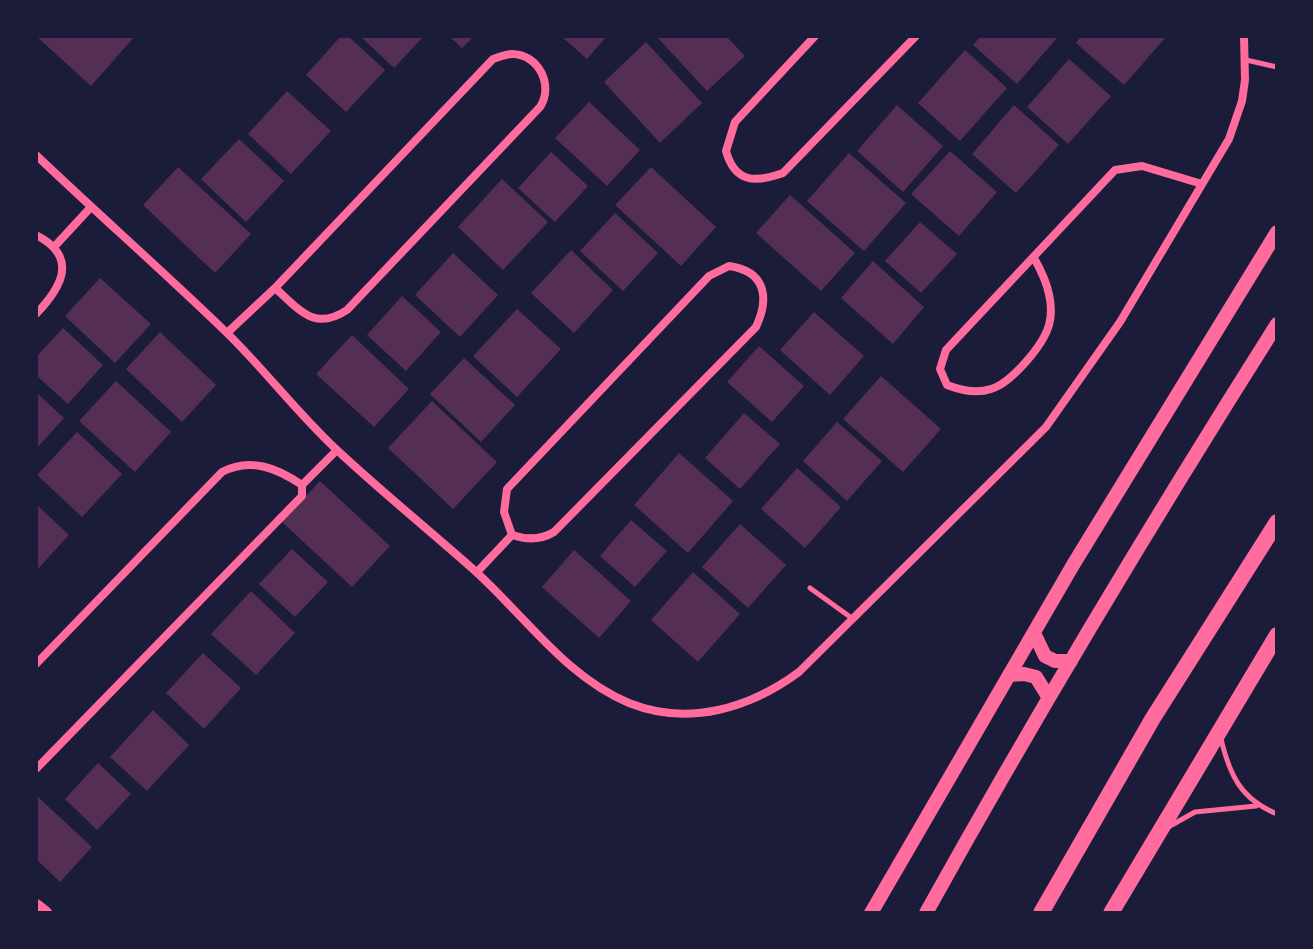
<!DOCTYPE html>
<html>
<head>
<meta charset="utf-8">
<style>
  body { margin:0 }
  #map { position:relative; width:1313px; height:949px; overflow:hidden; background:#1b1b3a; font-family:"DM Sans",sans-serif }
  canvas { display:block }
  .frame { position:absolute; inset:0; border:38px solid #1b1b3a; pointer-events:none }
</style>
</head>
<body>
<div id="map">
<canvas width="1313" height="949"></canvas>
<div class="frame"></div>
</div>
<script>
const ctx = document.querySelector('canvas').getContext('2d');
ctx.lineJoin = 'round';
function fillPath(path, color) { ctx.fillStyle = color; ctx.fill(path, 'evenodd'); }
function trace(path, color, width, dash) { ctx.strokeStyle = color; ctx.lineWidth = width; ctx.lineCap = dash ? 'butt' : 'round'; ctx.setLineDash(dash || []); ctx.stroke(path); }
fillPath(new Path2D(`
  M36,36h99l-44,50z
  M341,36h7l37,34 -39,42 -40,-37z
  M360,36h64l-30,32z
  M449,36h25l-12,12z
  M561,36h46l-20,23z
  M656,36h70l19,20 -38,35z
  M981,36h74l2,2 -40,46 -44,-39z
  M1081,36h83l2,1 -42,48 -48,-42z
  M646,42l56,61 -42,40 -56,-61z
  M965,50l42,38 -47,53 -42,-38z
  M1069,59l42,37 -43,48 -41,-37z
  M287,91l44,40 -40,43 -43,-40z
  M589,102l51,48 -33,36 -52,-48z
  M897,105l46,41 -40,46 -46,-41z
  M1014,105l45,40 -43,48 -44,-39z
  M239,139l45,42 -38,41 -45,-43z
  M950,151l47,41 -38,44 -48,-42z
  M551,152l37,34 -33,36 -37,-34z
  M849,153l57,50 -42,48 -57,-50z
  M178,167l73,67 -36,39 -72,-68z
  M651,167l65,60 -35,39 -66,-61z
  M502,179l46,43 -45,48 -45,-43z
  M790,195l65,58 -34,38 -65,-58z
  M615,213l43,40 -35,38 -43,-40z
  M920,222l37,32 -36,39 -36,-32z
  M571,250l42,40 -39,43 -43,-40z
  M453,253l45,42 -38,42 -45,-42z
  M873,261l51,46 -31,37 -52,-46z
  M100,278l51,46 -36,39 -50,-47z
  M402,296l39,36 -35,39 -39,-36z
  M517,309l44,40 -44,48 -44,-41z
  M814,312l50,44 -34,39 -50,-45z
  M63,328l40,37 -35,39 -32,-29v-18z
  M160,332l56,53 -34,37 -56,-53z
  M352,335l57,54 -35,38 -58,-53z
  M759,346l45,40 -32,36 -45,-40z
  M464,358l51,47 -34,37 -51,-48z
  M881,376l60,53 -38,43 -60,-53z
  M116,381l55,51 -36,40 -56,-51z
  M36,392l28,26 -28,31z
  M432,401l65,61 -44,47 -65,-61z
  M744,413l36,31 -40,45 -35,-31z
  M837,422l45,39 -35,40 -44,-40z
  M77,432l45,42 -40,43 -45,-42z
  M679,453l54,48 -45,52 -54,-48z
  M797,468l44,39 -36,41 -44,-39z
  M320,481l70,65 -38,41 -70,-65z
  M36,504l33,31 -33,36z
  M631,520l36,31 -32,36 -35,-31z
  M740,524l46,41 -38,43 -46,-41z
  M292,549l36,33 -33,35 -36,-33z
  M574,550l57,51 -32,37 -57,-51z
  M693,572l47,42 -42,48 -47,-42z
  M251,591l44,42 -39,42 -45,-41z
  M203,653l38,35 -37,41 -38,-36z
  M153,710l36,35 -42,46 -37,-34z
  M98,763l33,31 -34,36 -32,-31z
  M38,797l54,50 -32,35 -24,-23v-59z`), '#542f53');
trace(new Path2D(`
  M1246,60l31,7
  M810,588l43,31
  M1221,739c9,37 20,60 56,75
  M1170,826l25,-14 61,-6`), '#ff6b9d', 5);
trace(new Path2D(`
  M815,36l-80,86 -9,29c9,32 29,32 57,22l133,-137
  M36,155c63,60 128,117 190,177 39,38 72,82 112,119 44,41 91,79 136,119 50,45 92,107 155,133 60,24 121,5 170,-31l247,-245 74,-105 109,-183 13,-38 3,-21 -1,-44
  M36,235c43,22 26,52 0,79
  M54,247l37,-40
  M1034,258c11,19 21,45 15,67 -6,21 -38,58 -58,64 -14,5 -31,1 -44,-4l-7,-16 6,-19 169,-180 27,-4 60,18
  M729,266c36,5 41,31 27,61l-202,205c-13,8 -27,8 -42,3l-8,-23 3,-23 202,-213z
  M227,333l48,-45 218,-229c6,-2 13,-5 19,-5 27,0 42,32 28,53l-193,203c-33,22 -48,-1 -72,-22
  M477,572l35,-37
  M36,664l186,-192c28,-15 55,-4 80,13
  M36,769l266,-273v-11l35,-35`), '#ff6b9d', 8);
trace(new Path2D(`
  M1034,633l11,23 10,5h16
  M1009,675l15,-1 12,3 13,21
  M36,906l9,7
  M871,913l202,-348 204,-333
  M926,913c111,-200 229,-396 351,-589`), '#ff6b9d', 14);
trace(new Path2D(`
  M1041,913l112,-195 124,-196
  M1111,913l166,-278`), '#ff6b9d', 16);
</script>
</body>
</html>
